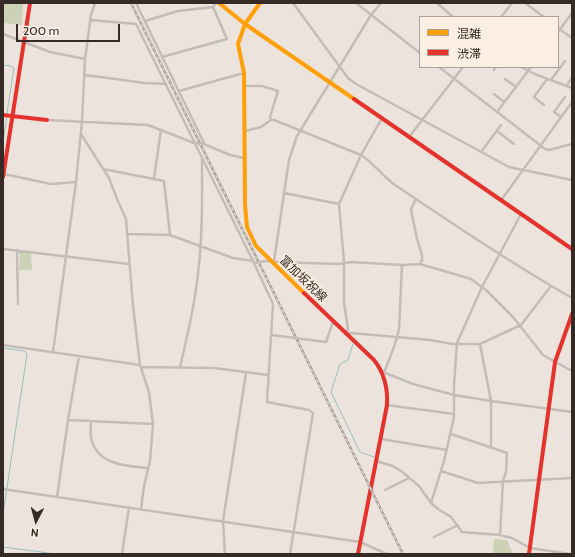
<!DOCTYPE html>
<html>
<head>
<meta charset="utf-8">
<style>
  body { margin:0 }
  #map { position:relative; width:575px; height:557px; overflow:hidden; background:#ece4dc; font-family:Cabin,"Noto Sans JP",sans-serif }
  canvas { display:block }
  .frame { position:absolute; inset:0; border:4px solid #352a25; pointer-events:none }
  .legend { position:absolute; left:419px; top:16px; width:140px; height:52px; box-sizing:border-box; background:#faefe2; border:1px solid #aba096; margin:0; padding:5px 7px; list-style:none; font-size:12px; color:#352a25 }
  .legend li { display:flex; align-items:center; gap:8px; height:20px }
  .legend b { width:20px; border:1px solid #aba096 }
  .north { position:absolute; left:16px; top:501px; width:40px; height:40px; -webkit-text-stroke:3px #faefe2; paint-order:stroke; rotate:186deg; font-size:11px; font-weight:700; line-height:16px; text-align:center; color:#352a25 }
  .north::after { content:''; display:block; margin:auto; width:14px; height:18px; background:#352a25; clip-path:polygon(50% 0,100% 100%,50% 72%,0 100%) }
  .scale { position:absolute; left:16px; top:24px; width:104px; height:18px; box-sizing:border-box; border:2px solid #352a25; border-top:0; padding-left:5px; font-size:12px; line-height:14px; white-space:nowrap; color:#352a25; -webkit-text-stroke:3px #faefe2; paint-order:stroke }
</style>
</head>
<body>
<div id="map">
<canvas width="575" height="557"></canvas>
<div class="frame"></div>
<ul class="legend">
<li><b style="height:5px;background:#ff9f0a"></b>混雑</li>
<li><b style="height:5px;background:#e5322d"></b>渋滞</li>
</ul>
<div class="north">N</div>
<div class="scale">200 m</div>
</div>
<script>
const ctx = document.querySelector('canvas').getContext('2d');
ctx.lineJoin = 'round';
function fillPath(path, color) { ctx.fillStyle = color; ctx.fill(path, 'evenodd'); }
function trace(path, color, width, dash) { ctx.strokeStyle = color; ctx.lineWidth = width; ctx.lineCap = dash ? 'butt' : 'round'; ctx.setLineDash(dash || []); ctx.stroke(path); }
function label(font, color, halo, rows, align = 'center') {
  ctx.font = font + ' Cabin,"Noto Sans JP",sans-serif'; ctx.lineWidth = 3; ctx.setLineDash([]); ctx.textBaseline = 'middle'; ctx.strokeStyle = halo; ctx.fillStyle = color; for (const [text, x, y, turn = 0] of rows) {
    ctx.save(); ctx.translate(x, y); ctx.rotate((+turn || 0) * Math.PI / 180); ctx.textAlign = isNaN(turn) ? turn : align; if (halo) ctx.strokeText(text, 0, 0); ctx.fillText(text, 0, 0); ctx.restore();
  }
}
fillPath(new Path2D(`
  M3,3h20l-1,22 -19,-2z
  M20,252l11,1 1,17h-13z
  M494,539l13,1 6,14h-20z`), '#cdd1b6');
trace(new Path2D(`
  M3,65l7,1 4,2 -7,45
  M3,142l4,-26
  M353,344l-5,16 -8,4 -9,28 29,60 14,5
  M3,348l21,3 3,3 -24,160
  M3,547l53,7`), '#98bebe', 1);
trace(new Path2D(`
  M136,3l68,140
  M293,3l55,75 8,6 153,83 63,13
  M356,3l64,50
  M437,3l16,14
  M525,3l19,14
  M501,17l11,-14
  M91,20l45,4 118,239 19,41 -6,98 42,8 4,3 -23,141
  M145,21l33,-10 35,-4 3,-4
  M558,28l14,10
  M558,32l14,-19
  M3,34l47,18 35,7
  M162,57l65,-18 -14,-32
  M439,67l106,82 4,1 23,-6
  M521,67l16,8 35,13
  M494,70l2,-3
  M85,75l60,8 21,1
  M505,79l11,8
  M551,80l14,-19
  M245,86h17l16,5 -8,26 1,3
  M566,86l6,-8
  M179,91l65,-18
  M494,94l10,8
  M544,105l-10,-8 13,-18
  M497,112l34,-45
  M561,117l-7,-5 11,-15
  M383,118l-5,7 -17,30 -22,49 5,58v41l4,26 -2,5 5,-1 79,7 22,4h28l41,-19 30,-39
  M47,120l101,5 46,18 10,1 26,11 14,3
  M245,131l16,-4 10,-7h3l87,35c13,8 21,21 34,30 58,39 116,78 177,113
  M497,131l17,13
  M81,134l28,44 8,21 9,20 7,87 7,59 9,27 4,32 -3,37 -6,25 -3,23
  M409,137l54,-70
  M481,152l20,-27
  M103,169l61,12 6,54
  M4,174l47,10 25,-2
  M154,178l7,-48
  M284,193l55,11
  M416,199l-4,8 -1,3 6,29 5,16v5l-2,4
  M502,199l70,-97
  M127,234l43,1 63,23 20,3
  M3,249l126,15
  M17,250l1,54
  M274,261l15,-101 8,-24 74,-121 10,-12
  M254,263l11,-2 13,1 60,2 13,-2 51,3 18,-1 51,15 15,11 27,27 30,38 29,16
  M402,265l-3,65 -5,17 -9,23 -2,2 30,12 41,11 37,6 81,11
  M271,335l55,7 7,-20
  M480,344l11,57v46
  M3,345l137,20
  M53,352l23,-170 6,-61 3,-62 6,-44 4,-12
  M141,367l73,1 54,7
  M180,367c8,-34 16,-68 19,-103 4,-34 3,-70 3,-104
  M387,405l67,9
  M68,420l85,4
  M91,422c0,5 -1,11 0,16 6,27 35,28 57,30
  M451,434l56,19 -1,19 -3,9 -3,54
  M381,439l66,11
  M376,461l17,5 8,5 18,15 12,17 7,6 13,8 11,15 38,3 12,3 18,10 40,6
  M441,471l37,12 94,-5
  M3,489l357,53 27,12
  M385,490l24,-12
  M57,497l11,-77 11,-64
  M431,503l13,-42 10,-44v-32l3,-42 25,-56 39,-73
  M434,537l24,-12
  M122,554l7,-47
  M225,554l-2,-33 23,-148`), '#c4bcb6', 2.5);
trace(new Path2D(`
  M219,3l26,21 109,75
  M260,3l-15,21 -7,20 6,29 1,132 2,22 9,19 48,47`), '#ff9f0a', 4);
trace(new Path2D(`
  M354,99l218,150
  M3,115l44,5
  M3,177l27,-174
  M304,293l70,67c11,14 14,28 13,45l-29,149
  M529,554l26,-192 17,-48`), '#e5322d', 4);
const rail = new Path2D(`
  M131,3c90,184 181,367 272,551`);
trace(rail, '#aca5a0', 2.5);
trace(rail, '#faefe2', 1, [3]);
label('12px', '#352a25', '#faefe2', [
  ["富加坂祝線",303,279,44]
]);
</script>
</body>
</html>
